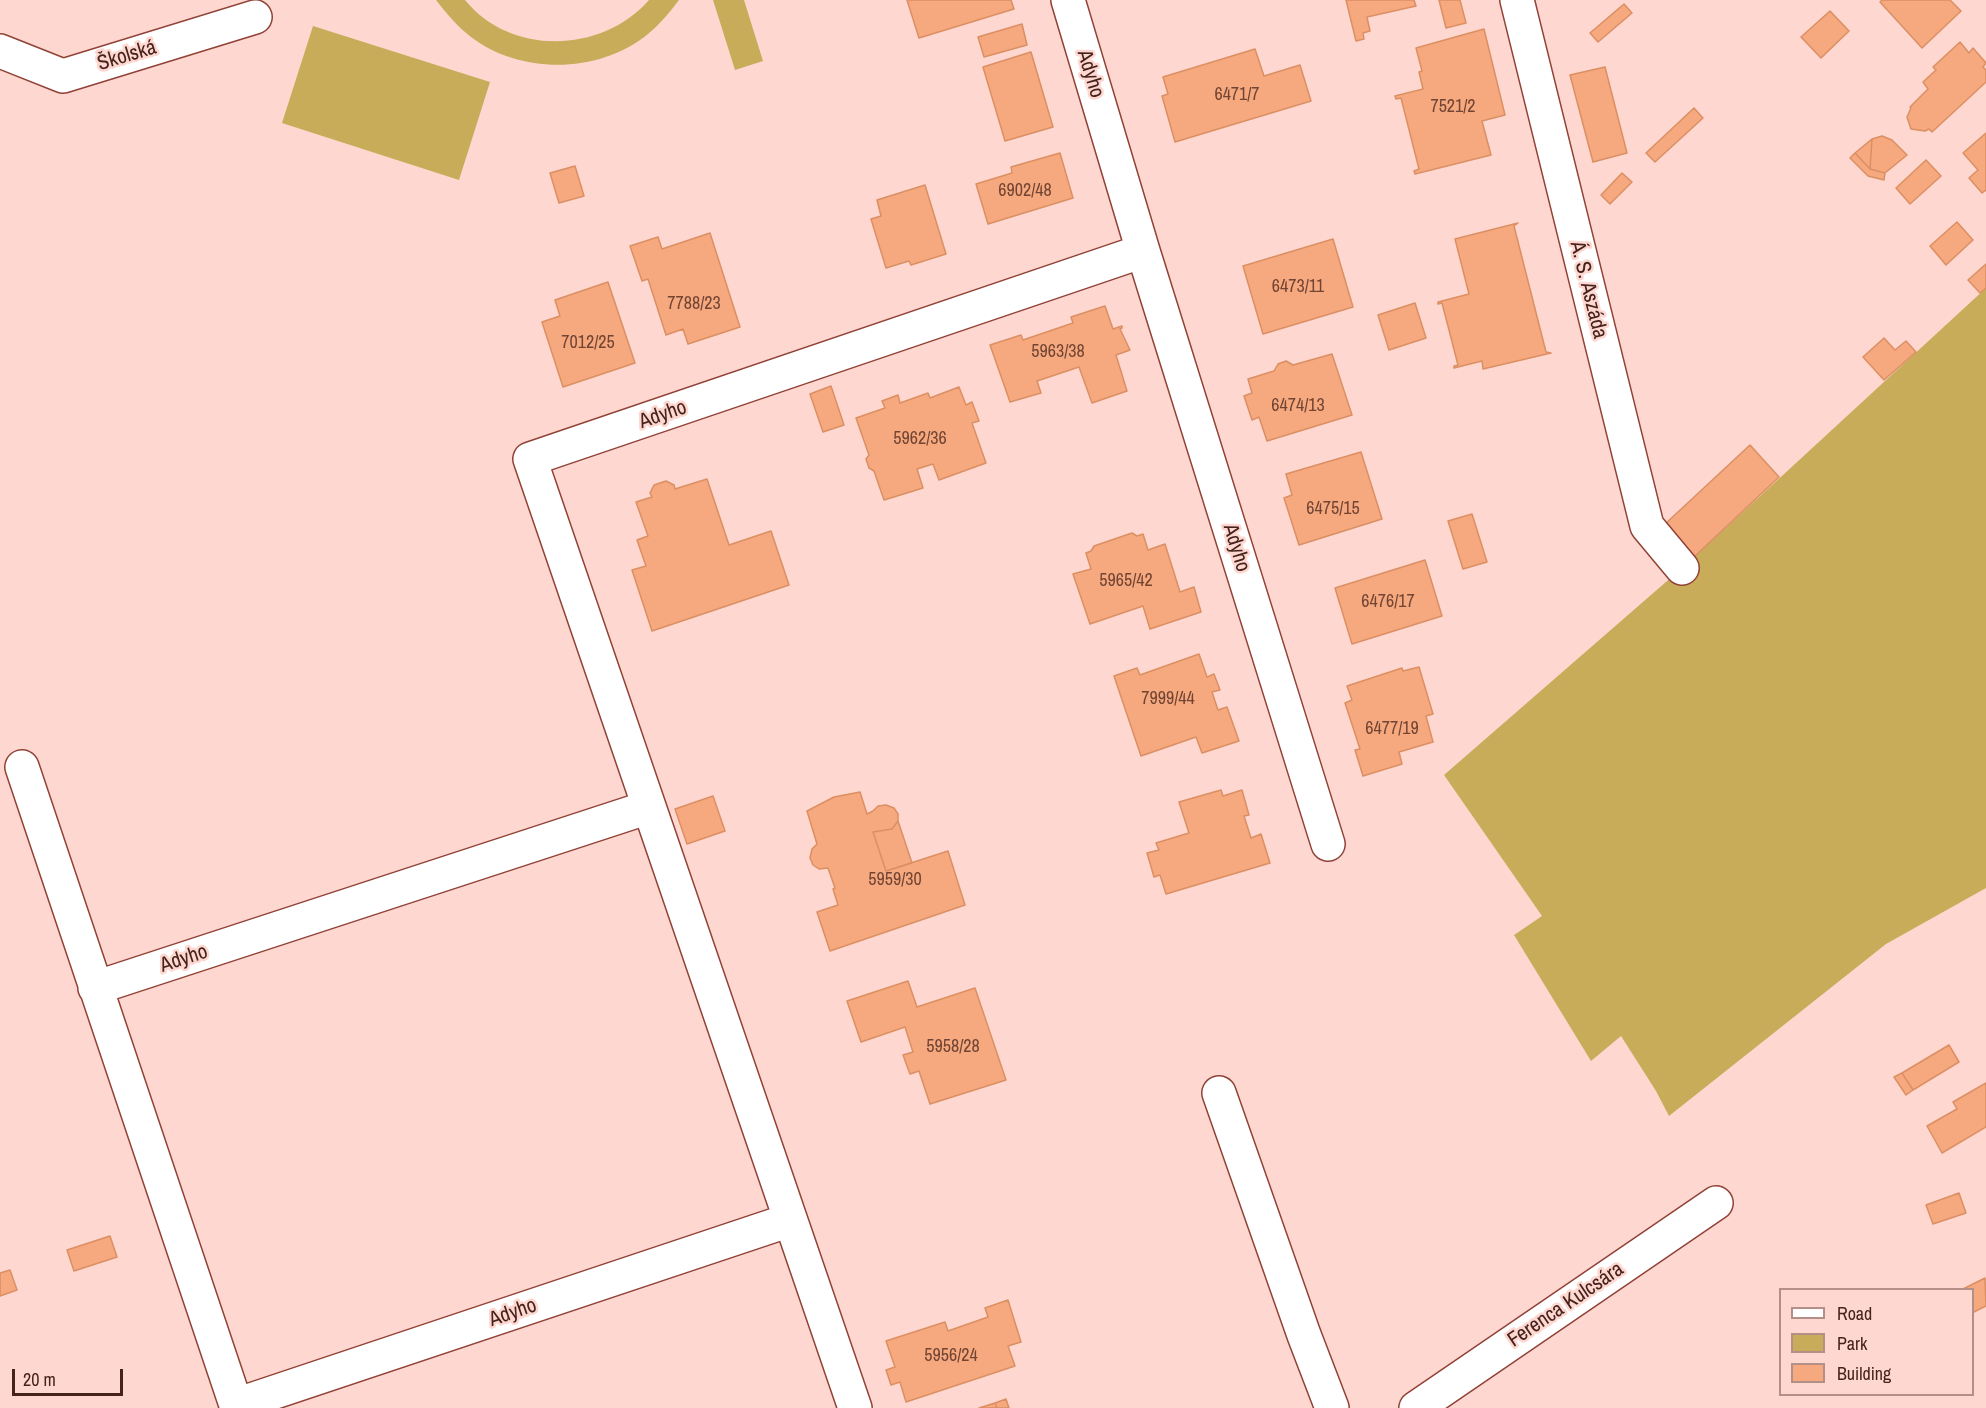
<!DOCTYPE html>
<html>
<head>
<meta charset="utf-8">
<style>
  body { margin:0 }
  #map { position:relative; width:1986px; height:1408px; overflow:hidden; background:#fdd7d0; font-family:"Archivo Narrow",sans-serif }
  canvas { display:block }
  .legend { position:absolute; left:1779px; top:1288px; width:195px; height:108px; box-sizing:border-box; background:#fdd7d0; border:2px solid #b38f88; margin:0; padding:8px 10px; list-style:none; font-size:18px; color:#45221c }
  .legend li { display:flex; align-items:center; gap:12px; height:30px }
  .legend b { width:30px; border:2px solid #b38f88 }
  .scale { position:absolute; left:12px; top:1369px; width:111px; height:27px; box-sizing:border-box; border:3px solid #45221c; border-top:0; padding-left:8px; font-size:18px; line-height:21px; white-space:nowrap; color:#45221c; -webkit-text-stroke:4px #fdd7d0; paint-order:stroke }
</style>
</head>
<body>
<div id="map">
<canvas width="1986" height="1408"></canvas>
<ul class="legend">
<li><b style="height:8px;background:#fff"></b>Road</li>
<li><b style="height:16px;background:#c9ac59"></b>Park</li>
<li><b style="height:16px;background:#f6a97e"></b>Building</li>
</ul>
<div class="scale">20 m</div>
</div>
<script>
const ctx = document.querySelector('canvas').getContext('2d');
ctx.lineJoin = 'round';
function fillPath(path, color) { ctx.fillStyle = color; ctx.fill(path, 'evenodd'); }
function trace(path, color, width, dash) { ctx.strokeStyle = color; ctx.lineWidth = width; ctx.lineCap = dash ? 'butt' : 'round'; ctx.setLineDash(dash || []); ctx.stroke(path); }
function label(font, color, halo, rows, align = 'center') {
  ctx.font = font + ' "Archivo Narrow",sans-serif'; ctx.lineWidth = 5; ctx.setLineDash([]); ctx.textBaseline = 'middle'; ctx.strokeStyle = halo; ctx.fillStyle = color; for (const [text, x, y, turn = 0] of rows) {
    ctx.save(); ctx.translate(x, y); ctx.rotate((+turn || 0) * Math.PI / 180); ctx.textAlign = isNaN(turn) ? turn : align; if (halo) ctx.strokeText(text, 0, 0); ctx.fillText(text, 0, 0); ctx.restore();
  }
}
fillPath(new Path2D(`
  M436,0h29c46,57 138,53 184,0h30c-9,12 -19,24 -31,34 -49,40 -127,41 -177,3 -14,-11 -25,-24 -35,-37z
  M713,0h31l19,61 -28,9z
  M313,26l177,56 -31,98 -177,-57z
  M1986,288v600l-100,56 -217,172 -13,-25 -35,-55 -30,25 -77,-126 28,-19 -98,-141 238,-207z`), '#c9ac59');
const building = new Path2D(`
  M907,0h104l3,9 -95,29z
  M1346,0h68l2,6 -49,11 3,14 -7,2 1,6 -8,2z
  M1439,0h21l6,23 -20,5z
  M1882,0h68l11,11 -39,37 -42,-46z
  M1624,4l8,9 -34,29 -8,-9z
  M1830,11l19,20 -28,27 -20,-21z
  M1022,24l5,21 -43,12 -6,-20z
  M1484,29l21,86 -23,6 9,34 -76,19 -1,-3 5,-2 -18,-71 -5,1 -1,-3 28,-7 -4,-17 3,-1 -6,-23z
  M1960,42l9,11 4,-5 13,15 -3,4 3,3v12l-54,50 -3,-3 -4,2 -14,-2 -4,-12 4,-9 -1,-1 18,-18 -5,-7 13,-12 -3,-3z
  M1255,49l9,27 36,-11 11,36 -136,41 -13,-46 6,-2 -5,-17z
  M1031,52l22,75 -48,14 -22,-74z
  M1605,67l22,86 -34,9 -23,-87z
  M1694,108l9,10 -48,44 -9,-9z
  M1986,133v57l-4,3 -13,-15 9,-8 -15,-17z
  M1882,136l10,4 15,15 -22,18 -15,-4 2,-30z
  M1872,139l-2,30 -15,-16z
  M1060,153l13,45 -85,26 -12,-40 36,-11 -1,-6z
  M1855,153l15,16 15,4 -1,7 -16,-4 -18,-18z
  M1926,160l15,16 -31,28 -14,-16z
  M575,166l9,30 -25,7 -9,-30z
  M1622,173l10,9 -22,22 -9,-9z
  M925,185l21,69 -35,11 -2,-4 -23,7 -15,-49 10,-3 -4,-16z
  M1957,222l16,18 -27,25 -16,-19z
  M1518,223l-4,3 32,126 5,1 -68,16 -1,-8 -28,7v-2l4,-1 -16,-62 -4,1v-2l31,-8 -14,-55z
  M710,233l30,94 -52,17 -5,-15 -17,6 -18,-56 -6,2 -12,-35 28,-9 4,12z
  M1333,239l20,68 -90,27 -20,-68z
  M1986,264v24l-6,5 -12,-13z
  M608,282l27,81 -72,24 -21,-65 18,-6 -5,-16z
  M1415,303l11,35 -37,12 -11,-35z
  M1105,306l8,23 9,-3v2l-2,1 10,21 -14,5 11,36 -35,12 -13,-36 -42,14 4,12 -31,9 -20,-57 31,-10 2,5 50,-17 -2,-6z
  M1884,338l11,12 11,-9 10,11 -32,28 -21,-23z
  M1332,354l20,61 -85,26 -8,-24 -7,3 -8,-24 8,-3 -4,-14 26,-8 4,-7 8,-3 7,4z
  M831,386l13,39 -21,7 -13,-38z
  M959,387l7,18 6,-3 7,19 -7,2 14,40 -47,17 -6,-16 -16,5 6,19 -39,12 -10,-29 -5,-3 -3,-9 3,-4 -13,-37 29,-10 -3,-7 16,-6 2,8 28,-10 2,5z
  M1750,445l29,32 -85,80 -30,-32z
  M1361,452l21,67 -83,26 -15,-47 8,-3 -6,-21z
  M707,479l22,66 42,-14 18,54 -137,46 -20,-61 14,-4 -9,-26 11,-4 -12,-34 16,-5 -2,-4 4,-8 12,-4 8,4 1,4z
  M1472,514l15,48 -24,7 -15,-48z
  M1132,533l5,3 6,-2 5,16 17,-6 15,48 14,-5 7,25 -51,17 -7,-23 -53,18 -17,-50 18,-5 -5,-16 5,-2 3,-5z
  M1425,560l17,56 -90,28 -17,-56z
  M1199,654l8,23 7,-3 6,16 -8,2 6,18 9,-3 12,34 -37,12 -6,-16 -55,19 -27,-80 23,-8 3,7z
  M1419,667l14,47 -7,2 7,26 -34,10 3,12 -39,12 -8,-26 5,-1 -15,-46 7,-3 -5,-14 55,-18 1,3z
  M1221,790l2,6 19,-6 7,25 -5,1 7,22 10,-4 9,29 -104,31 -6,-19 -6,2 -7,-24 12,-3 -3,-7 33,-10 -10,-31z
  M860,792l7,22 6,-3 5,-5 8,-1 8,3 4,6v7l-6,8 -19,3 13,39 62,-20 17,54 -135,46 -13,-39 21,-7 -5,-16 2,-1 -7,-20 -9,1 -6,-4 -3,-7 2,-9 5,-5 -10,-33 27,-14z
  M713,796l12,35 -38,13 -12,-35z
  M898,821l14,42 -26,8 -13,-39 19,-3z
  M908,981l9,26 58,-19 31,92 -76,24 -11,-33 -9,3 -7,-19 10,-3 -8,-25 -44,15 -14,-41z
  M1949,1045l10,17 -46,28 -11,-17z
  M1902,1073l11,17 -7,5 -12,-18z
  M1986,1083v44l-44,26 -15,-27 30,-17 -4,-7z
  M1959,1193l7,20 -33,11 -7,-19z
  M110,1236l7,21 -43,14 -7,-21z
  M10,1270l7,20 -17,6v-23z
  M1985,1278l1,28 -14,7v-23h-11z
  M1008,1300l13,42 -13,4 7,20 -109,36 -6,-20 -9,3 -5,-15 9,-3 -9,-26 59,-19 3,9 40,-14 -3,-9z
  M1006,1399l3,9h-12l-2,-5z
  M995,1403l2,5h-18z`);
fillPath(building, '#f6a97e');
trace(building, '#db8f63', 1.5);
const minor = new Path2D(`
  M1068,0l75,251 185,593
  M1517,0l130,526 35,42
  M0,51l63,25 192,-59
  M22,767l215,641
  M95,988l554,-181
  M1219,1093l85,242 28,73
  M236,1405l554,-185
  M855,1408l-325,-949 613,-208
  M1416,1408l300,-205`);
trace(minor, '#914236', 36);
trace(minor, '#fff', 33);
label('18px', '#714434', null, [
  ["6471/7",1237,95],
  ["7521/2",1453,107],
  ["6902/48",1025,191],
  ["6473/11",1298,287],
  ["7788/23",694,304],
  ["7012/25",588,343],
  ["5963/38",1058,352],
  ["6474/13",1298,406],
  ["5962/36",920,439],
  ["6475/15",1333,509],
  ["5965/42",1126,581],
  ["6476/17",1388,602],
  ["7999/44",1168,699],
  ["6477/19",1392,729],
  ["5959/30",895,880],
  ["5958/28",953,1047],
  ["5956/24",951,1356]
]);
label('21px', '#45221c', '#fdd7d0', [
  ["Školská",127,56,-17],
  ["Adyho",1090,74,73],
  ["Á. S. Aszáda",1588,290,76],
  ["Adyho",663,415,-19],
  ["Adyho",1236,548,73],
  ["Adyho",184,959,-18],
  ["Ferenca Kulcsára",1566,1305,-34],
  ["Adyho",513,1313,-19]
]);
</script>
</body>
</html>
